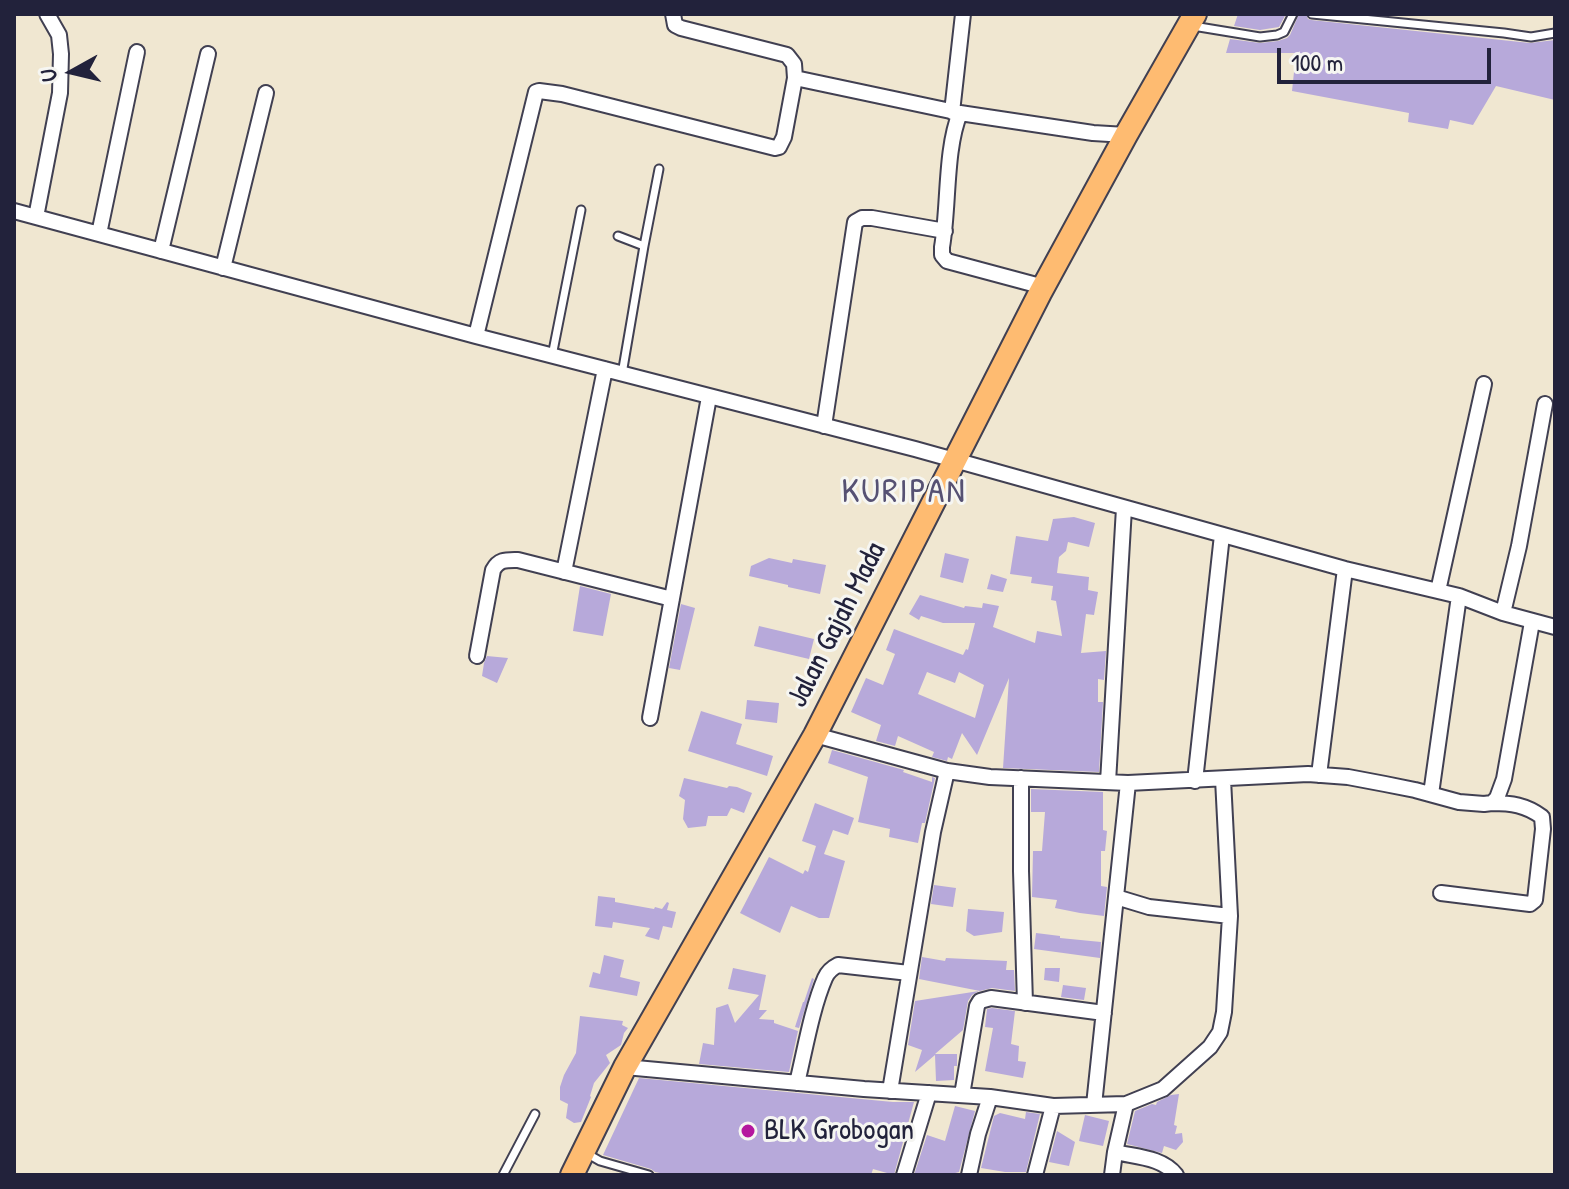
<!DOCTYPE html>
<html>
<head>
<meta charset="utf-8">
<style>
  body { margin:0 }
  #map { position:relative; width:1569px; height:1189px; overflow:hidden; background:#f0e7d1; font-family:"Patrick Hand",sans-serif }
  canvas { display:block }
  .frame { position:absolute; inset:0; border:16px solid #22223b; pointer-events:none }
  .north { position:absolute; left:32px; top:32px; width:80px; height:80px; -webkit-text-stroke:6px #f6f6f2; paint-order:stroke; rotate:262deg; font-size:22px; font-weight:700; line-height:32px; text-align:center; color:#22223b }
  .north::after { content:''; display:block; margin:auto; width:28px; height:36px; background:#22223b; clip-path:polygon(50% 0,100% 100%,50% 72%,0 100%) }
  .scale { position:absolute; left:1277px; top:48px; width:214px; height:36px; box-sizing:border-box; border:4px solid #22223b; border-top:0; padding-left:10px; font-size:24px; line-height:28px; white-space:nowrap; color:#22223b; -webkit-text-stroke:6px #f6f6f2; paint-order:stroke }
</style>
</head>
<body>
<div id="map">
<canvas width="1569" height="1189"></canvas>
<div class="frame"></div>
<div class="north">U</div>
<div class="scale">100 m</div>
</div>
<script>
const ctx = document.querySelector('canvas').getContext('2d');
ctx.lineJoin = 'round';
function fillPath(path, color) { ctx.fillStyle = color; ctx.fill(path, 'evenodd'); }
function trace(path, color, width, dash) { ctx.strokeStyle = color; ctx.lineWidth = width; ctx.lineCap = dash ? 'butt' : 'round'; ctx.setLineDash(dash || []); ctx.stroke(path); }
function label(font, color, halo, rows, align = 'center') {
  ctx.font = font + ' "Patrick Hand",sans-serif'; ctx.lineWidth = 6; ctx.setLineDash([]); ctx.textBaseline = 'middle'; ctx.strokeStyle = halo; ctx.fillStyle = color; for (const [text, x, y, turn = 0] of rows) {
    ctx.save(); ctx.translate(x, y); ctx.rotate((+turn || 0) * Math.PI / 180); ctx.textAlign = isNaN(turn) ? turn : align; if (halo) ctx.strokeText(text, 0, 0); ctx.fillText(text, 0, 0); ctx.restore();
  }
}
fillPath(new Path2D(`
  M1238,14h48l-7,13 -19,3 -26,-4z
  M1299,14h7l2,5 3,1 219,23 25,-3v60l-59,-14 -23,39 -23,-5 -2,9 -40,-7 1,-9 -117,-22 4,-38h-70l4,-14 30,4 18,-2 9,-3 3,-3z
  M1074,517l21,6 -6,24 -21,-5 -2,9 -7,6 -2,16 32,4 -1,13 10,2 -4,23 -8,-1 -5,39 25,-2 -2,29 -6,-1v23h5l-4,70 -96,-4 6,-90 -32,77 -15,-22 -10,26 -4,-2 -1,4 -15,-4 2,-5 -36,-16 -3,10 -19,-5 5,-16 -30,-13 15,-34 17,7 12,-31 -9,-4 8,-21 69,26 3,-6 2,1 7,-27h-32l-22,-7 -2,4 -10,-6 11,-19 44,13 1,-2 17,2 1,-5 16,3 -6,21 42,16 2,-12 25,5 -6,-35 -5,-1 2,-14 -22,-3 1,-6 -22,-3 6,-38 32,5 5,-22zM927,672l28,11 4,-11 25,13 -9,33 -57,-24z
  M945,553l24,6 -6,24 -23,-6z
  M769,558l23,5 1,-4 33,6 -6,29 -32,-7v-2l-39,-9 2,-10z
  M991,574l16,5 -4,13 -16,-3z
  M580,586l31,8 -8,42 -30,-5z
  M681,604l14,4 -15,62 -11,-2z
  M759,626l55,13 -5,20 -55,-13z
  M487,656l21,2 -11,25 -15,-7 2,-13z
  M747,700l32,3 -2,20 -32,-4z
  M701,711l41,13 -6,20 37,12 -6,20 -79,-25z
  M832,750l72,20 -1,2 29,10v-5l3,1 -10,45h-3l-4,20 -29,-6 1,-8 -32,-7 10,-45 -40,-14z
  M684,778l43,10 2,-2 8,1 15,6 -8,20 -13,-5 -4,8h-19l-2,10 -18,2 -5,-9 2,-19 -6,-4z
  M1031,789l72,3v38l4,1 -2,20h-4v35l6,1 -3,29 -24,-3 -25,-5 2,-8 -25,-3 1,-46h9l3,-39h-14z
  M815,803l39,15 -6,17 -15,-5 -9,24 21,7 -16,57h-10l-28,-12 -11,27 -40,-20 29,-56 34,17 2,-4 3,2 8,-26 -14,-5z
  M934,885l22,3 -3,19 -22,-3z
  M598,896l17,2v4l39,7 1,-2 7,2 5,-7 2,1 -2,7 9,2 -4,16 -9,-2 -4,14 -14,-4 5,-8 -37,-6 -1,6 -17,-2z
  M968,909l36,3 -2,20 -28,4 -8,-5z
  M1036,933l24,3v2l41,4 -1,16 -66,-9z
  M604,955l20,5 -4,17 20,5 -3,14 -48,-9 4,-15 7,2z
  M922,957l23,4 1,-3 61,3 -1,9h8l1,21 -23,-3 -12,3 -61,-12z
  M733,968l33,7 -7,35h8l-8,9 15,1v3l24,8 -9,41 -90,-8 4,-21 11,2 2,-37 12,-4 7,19 24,-28 -31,-6z
  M1045,968h15l-1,14 -15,-2z
  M812,978l2,1 -15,49 -4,-1 8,-25h1z
  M1063,985l23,3 -2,12 -23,-3z
  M979,991l-7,4 -4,6 -5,29 -28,24h22v12h-3v14l-18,1 -1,-26 -20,17 7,-22 -14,-5 7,-44z
  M992,1008l23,3 -4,33 8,2 -1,15 8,1 -3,16 -38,-7 8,-43 -8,-1 2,-18z
  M580,1016l43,5 -1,4 6,3 -4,5 -3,12 -15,10 4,8 -16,20 -4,13 1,1 -10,25 -7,1 -8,-5 2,-14 -8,-4v-13l4,-12 12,-22z
  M639,1078l254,24h21l-20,73 -21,-6 -2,6h-201l-15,-3 -4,-3 -48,-14z
  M1179,1094l-5,31 3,1 -2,8 7,-1 1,9 -7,8 -12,-4 -2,7 -35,-9 8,-33 17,-7 4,1 1,-3 14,-7z
  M955,1106l20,5 -16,61 -11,3h-34l13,-40 18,6z
  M1026,1112l14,2 -14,58h-21l-24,-4 13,-52 6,-3 25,6z
  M1085,1115l24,6 -6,25 -24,-5z
  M1057,1131l18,11 -6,24 -20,-4z`), '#b7a9da');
const service = new Path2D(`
  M1312,14l192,19 27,4 24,-4
  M1193,26l67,11 17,-2 7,-3 9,-18
  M618,236l26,10 -22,128
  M644,246l15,-77
  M552,356l29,-146
  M586,1153l14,8 49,14
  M503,1175l32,-61`);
const minor = new Path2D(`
  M673,14l2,11 6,3 106,27 7,9 1,14 165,35 133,20 33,2
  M952,112l11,-98
  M960,113c-15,36 -11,94 -18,134v8l5,6 97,26
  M14,211l462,125 439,113 430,120 114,27 44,17 52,14
  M36,217l24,-124 1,-39 -2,-19 -12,-21
  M99,234l38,-182
  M161,251l47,-197
  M223,268l43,-175
  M476,336l60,-244 3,-1 23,3 213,54 4,-1 5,-10 11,-59
  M824,426l31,-204 7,-4h10l73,13
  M564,572l41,-203
  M1438,591l46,-207
  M1503,613l16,-67 26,-142
  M477,656l16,-86c6,-11 13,-10 25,-10l154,39
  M650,718l59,-321
  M815,735l132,36 43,6 138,6 180,-9 40,3 37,7 30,6 44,12 25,2 8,-1 5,-5 7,-19 28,-157
  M1319,775l26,-206
  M1021,778v93l4,132
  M1195,781l27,-246
  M1108,782l16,-274
  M1431,794l28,-198
  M1441,893l89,11 5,-4 8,-71 -1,-12c-16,-12 -31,-14 -50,-14
  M1116,897l33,10 81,9
  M625,1067l239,22 126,8 63,9 73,-2 37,-15 47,-42 10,-15 4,-20 6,-96 -7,-137
  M797,1083c8,-33 15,-75 28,-105 3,-7 7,-10 13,-13l71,8
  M890,1091l43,-259 14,-61
  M962,1095l15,-89 3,-5 11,-3 113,15
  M1094,1105l34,-322
  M1115,1152c21,5 47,5 61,23
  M904,1175l25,-82
  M969,1175l9,-41 12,-37
  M1035,1175l18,-69
  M1112,1175l3,-23 11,-48`);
const primary = new Path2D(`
  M572,1175l53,-108 190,-332 225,-442 86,-158 69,-121`);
trace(service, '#414052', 11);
trace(minor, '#414052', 18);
trace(primary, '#414052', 26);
trace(service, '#fff', 7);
trace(minor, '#fff', 14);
trace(primary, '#febb71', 22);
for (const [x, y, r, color] of [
  [748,1131,8,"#b5179e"]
]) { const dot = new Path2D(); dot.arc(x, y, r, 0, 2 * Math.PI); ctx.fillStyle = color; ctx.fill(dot); trace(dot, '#f6f6f2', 3); }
label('30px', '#22223b', '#f6f6f2', [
  ["Jalan Gajah Mada",837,625,-63]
]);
label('30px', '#22223b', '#f6f6f2', [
  ["BLK Grobogan",764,1131]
], 'left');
ctx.letterSpacing = '2px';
label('34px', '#565173', '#f6f6f2', [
  ["KURIPAN",904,493]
]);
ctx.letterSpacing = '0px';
</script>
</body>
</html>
